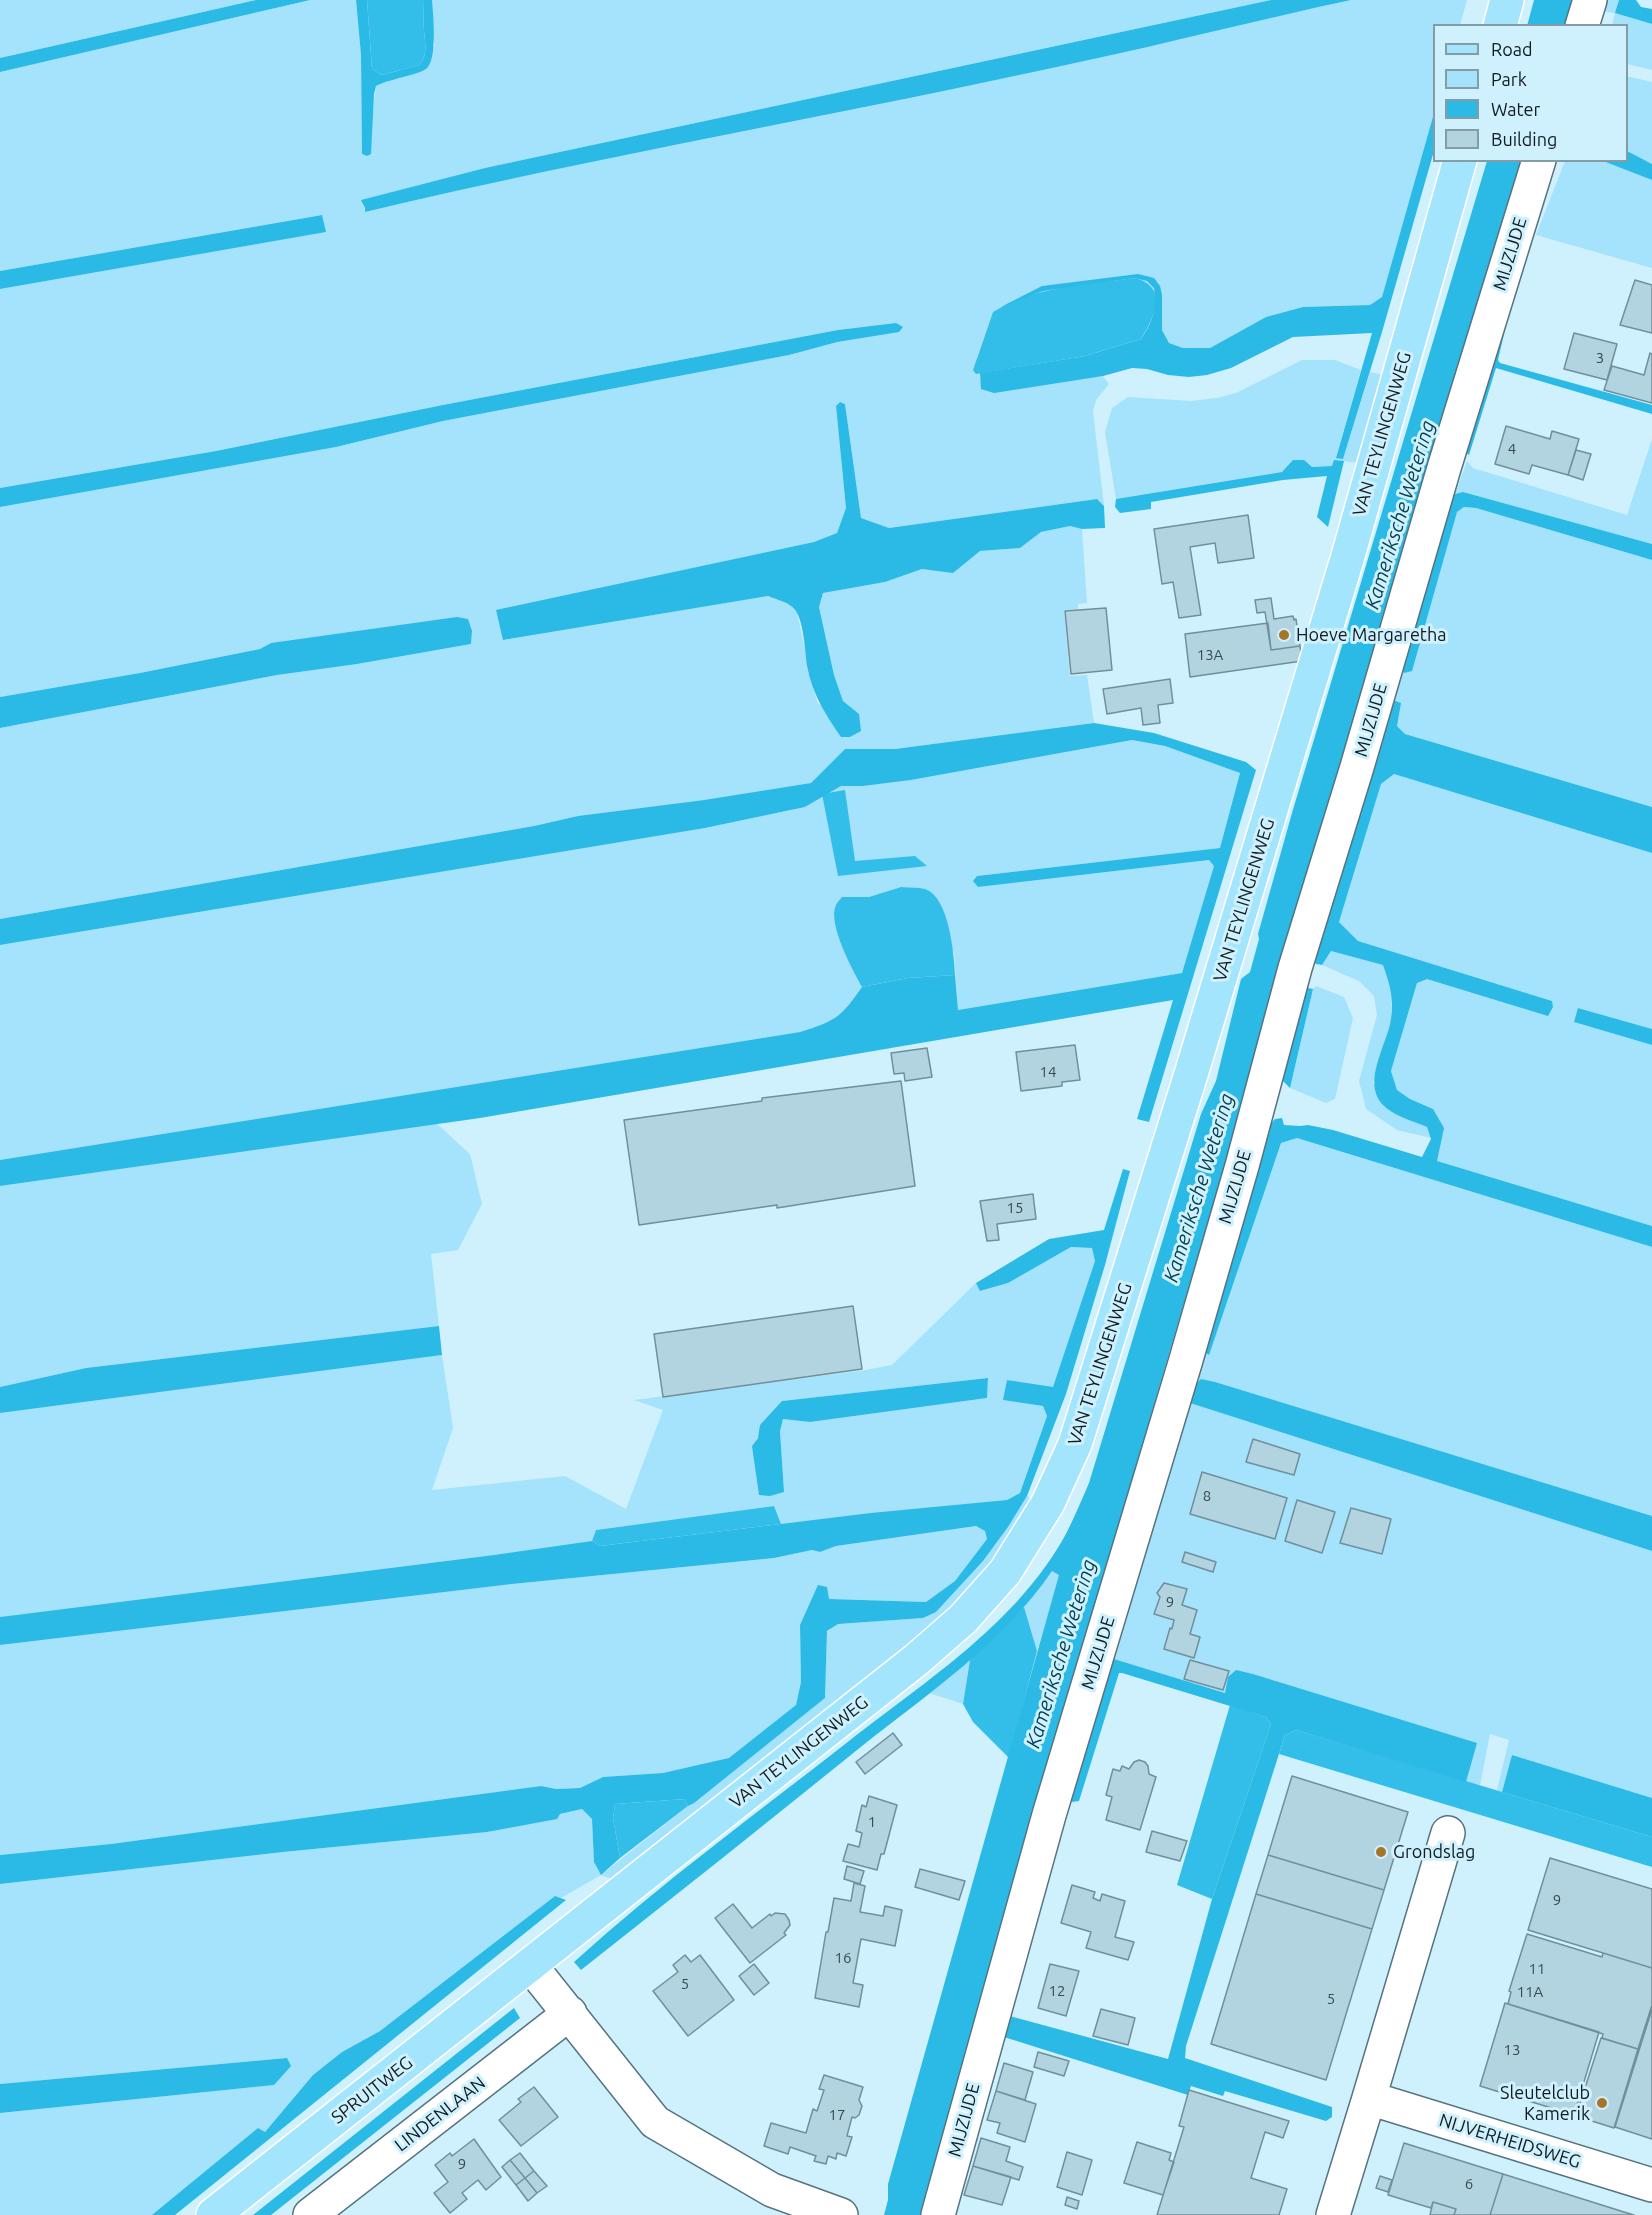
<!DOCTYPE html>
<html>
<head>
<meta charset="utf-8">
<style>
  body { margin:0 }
  #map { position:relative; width:1652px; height:2215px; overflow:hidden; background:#cff1fe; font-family:Ubuntu,sans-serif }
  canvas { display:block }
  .legend { position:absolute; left:1433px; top:24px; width:195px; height:138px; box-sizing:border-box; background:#cff1fe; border:2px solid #839ca6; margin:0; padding:8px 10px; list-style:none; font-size:18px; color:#101c21 }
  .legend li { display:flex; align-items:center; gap:12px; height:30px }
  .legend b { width:30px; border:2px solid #839ca6 }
</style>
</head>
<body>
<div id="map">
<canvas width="1652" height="2215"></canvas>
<ul class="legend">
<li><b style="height:8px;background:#a2e5fd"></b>Road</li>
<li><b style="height:16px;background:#a5e2fb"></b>Park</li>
<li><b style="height:16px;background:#2bb9e5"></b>Water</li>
<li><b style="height:16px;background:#b2d3e0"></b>Building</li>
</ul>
</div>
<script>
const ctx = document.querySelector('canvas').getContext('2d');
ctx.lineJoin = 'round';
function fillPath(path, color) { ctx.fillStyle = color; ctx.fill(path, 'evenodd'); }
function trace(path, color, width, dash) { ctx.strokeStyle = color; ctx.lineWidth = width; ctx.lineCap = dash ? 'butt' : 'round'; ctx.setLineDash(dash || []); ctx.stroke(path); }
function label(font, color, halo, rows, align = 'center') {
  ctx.font = font + ' Ubuntu,sans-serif'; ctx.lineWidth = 6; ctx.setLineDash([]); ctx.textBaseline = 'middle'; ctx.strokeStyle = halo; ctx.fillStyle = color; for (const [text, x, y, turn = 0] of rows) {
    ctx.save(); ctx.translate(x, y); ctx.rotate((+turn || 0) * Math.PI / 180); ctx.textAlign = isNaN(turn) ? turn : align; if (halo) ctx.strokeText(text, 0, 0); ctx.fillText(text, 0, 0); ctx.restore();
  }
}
fillPath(new Path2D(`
  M0,0h256l-256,58z
  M310,0h46l5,55 1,99 5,2 9,-70 59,-40 -3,-16v-30h839l-786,168 -123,32 3,12 123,-29 863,-183h116l-7,25 -26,1v87l-52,184 -12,8 -67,2 -37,10 -56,31h-27l-14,-5 -7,-13v-35l-161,12 -8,5 -16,45 5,32 121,-13 6,8 -13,16 -3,11 11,95 -7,-7 -208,29 -28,-10 -16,-114 -5,-2 -4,4 10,102 -9,25 -23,9 -318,69 8,29 263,-44 22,8 8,8 8,38 2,18 11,36 41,10 -16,-13 -9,-26 -15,-69 4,-13 62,-11 37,-13 31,3 27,-21 40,-3 21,-16 29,-6 12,3 5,74 -9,1v5l-14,1 6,66 17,-1 7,48 -199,26h-50l-34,34 -107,17 -126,16 -44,10 -534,93v-191l277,-53 80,-11 114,-20 1,-13 -201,12 -11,6 -120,24 -140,24v-190l336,-60 107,-26 346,-66 107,-32 -58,7 -395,75 -227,46 -216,37v-199l325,-57 -4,-17 -321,56v-199z
  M1584,0h35l-3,13 36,11v46l-25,-6 -1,-38 -14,-1 3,-12 -20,-3z
  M1626,76l26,6v82l-25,-13z
  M1565,161h38l49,19v88l-116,-33z
  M1302,360h33l26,10 -25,87 7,2 27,-87 13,3 -24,88 -24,-3 -3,6 -21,1 -195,32 -11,-67 7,-24 16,-11 63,4 26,-3 19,-5z
  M1652,439v105l-189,-52 -8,2 12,-33 6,7 154,47z
  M1464,507l12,1 176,52v247l-247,-73 -8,-8 -4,-26 9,-31 55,-157z
  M1132,740l33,6 75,27 -20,75 -243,28 1,11 231,-27 6,6 -33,107 -224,37 -4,-58 -53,-65 -32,10h-27l-3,40 23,50c-21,30 -26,34 -62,45l-800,128v-215l705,-117 100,-21 36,-21h22l48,-6z
  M1394,774l258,79v176l-73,-21 -5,14 78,23v181l-216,-65 -3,-52 -23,-10 -13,-9 -6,-19 26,-88 10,-5 59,18 66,5 -194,-60 -19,-19 42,-138z
  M1331,951l52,14 9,26 -1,29 -18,63 24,31 30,13 4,11 -34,-8 -31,-21 -7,-28 18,-66 -3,-19 -15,-15 -37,-16z
  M1316,986l28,11 9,21 -18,81 -9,4 -36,-15 23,-99z
  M436,1123l34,31 12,50 -24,46 -27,4 8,72 -353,42 -86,19v-201z
  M1297,1138l355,109v269l-208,-63 -251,-66 10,-36 6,3 72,-211z
  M1071,1247l21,1 3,13 -42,127 -46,-8 -3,20 39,6 4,10 -27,77 -13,7 -226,24 -7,-18 -178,24 -4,11 -27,5 -565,71v-204l442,-58 11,73 -21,62 133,-14 61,33 37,-99 -29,-10 232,-30 26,-5 84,-82 5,8 27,-8zM988,1378l-1,20 -177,24 -27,-3 -3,12 4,61 -32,-46 30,-45z
  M1190,1403l462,148v247l-140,-43 -10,37 -5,-2 12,-50 -19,-6 -10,51 -14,-3 10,-39 -223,-69 -17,-3 -11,22 -111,-34 -46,139z
  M1027,1496l5,3 -33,54 -39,47 -44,40 -302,240 -13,-5 -40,23 -6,-2 -175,135 -38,21 -29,23 -48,57 -113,83h-152v-102l274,-28 13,-27 -287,26v-200l283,-32 204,-20 95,-23 10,10 2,43 7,13 224,-177 2,-66 10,-8 86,-6 13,-6 47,-51 25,-34z
  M976,1526l9,5 2,8 -32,42 -29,21 -97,-3 -29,26 1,57 -5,23 -67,54 -66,14 -60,4 -23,11 -24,1 -15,-3 -430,58 -111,11v-210l512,-61 262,-26 38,-8 8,2 16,-6z
  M1052,1571l8,4 -23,76 -13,-44z
  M970,1660l-7,44 -34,-11z`), '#a5e2fb');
fillPath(new Path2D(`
  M367,0h57c0,10 -1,21 0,31 1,13 4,21 -4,34l-38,10 -10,-6z
  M1134,278c35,8 21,39 7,61l-56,17 -109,18 -3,-4 20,-58c41,-26 94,-27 141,-34z
  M845,790l10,71 60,-5 12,10 -89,10 -16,-82z
  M901,887c7,1 17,0 24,2 24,8 29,64 30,86l-47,3 -46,9c-9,-16 -35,-64 -26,-82 1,-3 4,-5 6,-8h27z
  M774,1506l7,18 -181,22 -8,-5 4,-11z
  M1024,1607l13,44 -28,107 -36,-36 -10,-18 7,-44z
  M1230,1705l36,12 5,7 -59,175 -35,-14z
  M1296,1730l356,107v30l-373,-113 6,-19z
  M685,1799l3,7 -68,52 -7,-40 2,-14z`), '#33beea');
fillPath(new Path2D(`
  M256,0h54l-310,72v-14z
  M356,0h11l5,69 10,6 38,-10c8,-12 5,-21 4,-34 -1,-10 0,-21 0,-31h8c1,15 6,60 -6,69 -9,6 -37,10 -50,17l-2,8 -3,60 -4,2 -5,-2 -1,-99z
  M1271,0h80c-90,19 -178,42 -267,61 -239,53 -481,94 -719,151v-4l-4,-8 124,-32z
  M1534,0h39l-7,25 -39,1z
  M1619,0h17l5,7 11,2v15l-37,-11z
  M1434,113v38l-52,181 -39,127 -7,-1 36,-125 -79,4 -62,31 -24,7 -18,2 -21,-2 -21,-6 -15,-1 -29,8 -109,17 -13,-4 -1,-16 105,-17 56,-17c12,-18 16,-30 13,-51l-7,-7 -13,-3 -91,13 -42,16 41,-21 96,-12 16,4 6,8 2,9v35l7,13 14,5h27l56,-31 37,-10 67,-2 12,-8z
  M1627,151l25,13v16l-49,-19 23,-1z
  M1487,161h39l-133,539 8,3 -4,23 8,8 247,73v46l-258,-79 -13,10 -42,138 19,19 194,60 1,6 -5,9 -121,-37 -10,4 -26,88 6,19 13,9 23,10 11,19 -7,33 215,65v21l-355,-109 -16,5 -72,212 -6,-4 65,-224 7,-8 7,-1 2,7 16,1 8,-1 25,5 89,27 9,-18 -4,-12c-14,-6 -34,-11 -45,-23 -20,-23 5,-59 9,-85 3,-21 -1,-34 -8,-54l-52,-14 -9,14 -6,-1 -3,-4 -66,129 -216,733 -111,393h-36l4,-15v-16l171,-609 -7,-4c-49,72 -123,122 -190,175 -93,75 -187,150 -281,224l-7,-8c87,-79 183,-149 275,-221 79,-62 169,-118 218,-209 8,-16 15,-33 22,-49l112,-369 15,-33 25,-102 9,-7 9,-33 -1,-5 34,-121z
  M322,215l4,17 -326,57v-18z
  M896,323l7,4 -4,5 -62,10 -48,13 -346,66 -107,26 -336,60v-19l216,-37 227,-46 395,-75z
  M1506,325l-8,35 2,3 152,42v9l-156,-46 -27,87 -4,-3 36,-125z
  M840,402l5,2 16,114 28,10 208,-29 7,7 1,22 -23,1 -12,-3 -29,6 -21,16 -40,3 -27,22 -31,-4 -37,13 -62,11 -4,14 15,68 9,26 16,13 2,17 -11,6h-9c-16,-23 -29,-44 -34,-71 -2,-15 -3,-42 -11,-55 -6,-9 -19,-11 -28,-15l-265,44 -7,-30 318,-68 23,-9 9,-25 -10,-102z
  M1293,460h11l8,7 20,-1 2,-6 10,1 -16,66 -11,-10 10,-41 -44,4 -132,22v7l-31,4 -5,-6 1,-8 166,-27z
  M1463,492l189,52v16l-176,-52 -12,-1 -7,5 -45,159 -8,2 -2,-4 48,-171 5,-4z
  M457,617l11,2 4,12 -1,13 -114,20 -80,11 -277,53v-31l140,-24 120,-24 11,-6z
  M1094,723l60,10 92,29 10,8 -107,352 -12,-3 36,-119 -693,118 -480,68v-26l800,-128c36,-11 41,-15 62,-45l46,-9 47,-3 3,35 224,-37 32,-107 -5,-6 -231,27 -5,-6 4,-5 243,-28 20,-75 -75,-27 -33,-6 -221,40 -48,6h-22l-36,21 -100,21 -705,117v-26l534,-93 44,-10 126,-16 107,-17 34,-34h50z
  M1304,987l9,2 -23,99 -8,-8z
  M1578,1008l74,21v16l-78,-23z
  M1123,1169l7,2 -25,94 -39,129 -39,102 -19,31 -25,34 -47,51 -13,6 -85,6 -11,7 -2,67 -131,105 -6,3 -3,-7 -70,5 -2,14 7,40 -19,17 -7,-13 -2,-43 -10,-10 -22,5 -3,5 -70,13 -204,20 -283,32v-29l111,-11 430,-58 15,3 24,-1 23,-11 60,-4 66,-15 67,-53 5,-23 -1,-57 18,-40 9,2 2,12 97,3 29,-21 32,-42 -2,-8 -9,-5 -140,20 -16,6 -8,-2 -38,8 -262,26 -512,61v-28l494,-62 98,-14 8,5 271,-33 136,-13 13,-7 27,-77 -4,-10 -40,-6 4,-20 46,7 42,-126 -3,-13 -21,-1 -63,36 -28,8 -4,-8 73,-44 55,-9z
  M439,1326l3,29 -442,58v-26l86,-19z
  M988,1378l-1,20 -177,24 -27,-3 -3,12 4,61 -14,4 -11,-1 -7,-49 6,-8 2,-13 22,-24z
  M1201,1379l14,3 437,134v35l-462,-148 3,-16z
  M1114,1659l111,34 3,-16 8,-7 17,4 224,69 -11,39 -170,-52 -11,5 -99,311 -1,12 147,49v10l-6,4 -101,-30 -2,5 -32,-10 -3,9 -184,-58 2,-22 162,44 44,-160 59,-175 -5,-7 -144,-44h-3l-40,128 -7,1 -4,-4z
  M1512,1755l140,43v39l-150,-45z
  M555,1896l11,4 -391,315h-23l106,-87 7,4 48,-57 29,-23 38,-21z
  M514,2008l6,10 -249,197h-18z
  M287,2058l4,8 -17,19 -274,28v-29z`), '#2bb9e5');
const building = new Path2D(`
  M1635,280l17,5v48l-32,-8z
  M1574,333l43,11 -10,36 -43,-11z
  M1650,353l2,1v49l-48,-13 8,-24 32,9z
  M1506,426l44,13 2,-8 27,8 -11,36 -36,-10 -3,9 -34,-10z
  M1576,450l15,4 -8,26 -15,-5z
  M1248,515l6,43 -36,5 -3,-20 -25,4 11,68 -22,3 -6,-36 -11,2 -8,-55z
  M1271,598l3,21 19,-3 1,4 2,-1 4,27 -29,4 -6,-38 -8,1 -2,-13z
  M1106,608l6,62 -41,4 -6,-63z
  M1268,623l3,27 29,-4 2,15 -112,16 -5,-43z
  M1170,679l3,24 -15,2 2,18 -17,2 -2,-17 -34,6 -4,-25z
  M1075,1045l5,35 -18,2v4l-41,5 -5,-39z
  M927,1048l5,29 -27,4 -1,-8 -10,1 -3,-21z
  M901,1081l14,105 -138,22v-3l-138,20 -15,-105 138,-19v-3z
  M1033,1194l3,25 -39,5 2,16 -12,1 -7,-40z
  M853,1306l9,63 -199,28 -9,-63z
  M1253,1439l47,15 -6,21 -48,-13z
  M1202,1472l85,26 -12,41 -85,-25z
  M1297,1500l38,12 -13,41 -37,-12z
  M1351,1508l40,11 -9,35 -42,-11z
  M1185,1552l31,10 -3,10 -31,-10z
  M1164,1583l23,6 -5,16 15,5 -7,24 10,3 -6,21 -30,-9 6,-21 2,1 2,-9 -20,-6 6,-17 -3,-4z
  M1190,1660l39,11 -6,19 -39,-11z
  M893,1733l9,12 -37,29 -9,-12z
  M1139,1760l6,2 3,4 1,8 7,3 -16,53 -34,-10 6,-23 -6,-2 7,-26 7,2 2,-5 7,3 5,-7z
  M1292,1776l116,36 -24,78 -116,-35z
  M869,1796l28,9 -13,49h-3l-4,16 -34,-9 5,-17 11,3 3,-14 -6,-2 6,-26 4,2z
  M1152,1831l35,10 -7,20 -34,-9z
  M1268,1855l116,35 -12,39 -116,-35z
  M1550,1858l102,31v79l-124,-38z
  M847,1866l17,5 -4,13 -16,-5z
  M920,1869l45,12 -6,19 -44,-13z
  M854,1883l11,3 -5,26 23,4 2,-10 17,4 -7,36 -34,-7 -8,44 10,2 -4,22 -44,-9 11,-66h2l6,-34 17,3z
  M1072,1885l23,7 -2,6 7,3 2,-7 23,7 -10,36 19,5 -6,18 -42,-12 5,-16 -30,-9z
  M1256,1894l116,35 -46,151 -115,-36z
  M733,1904l19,24 18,-14 1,2 4,-3 10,1 4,6 1,5 -6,8 2,2 -36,28 -35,-45z
  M1527,1934l75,23 1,-4 49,15v37l-14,44 -36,-11 1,-4 -95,-30 3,-12 -2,-1z
  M685,1955l6,7 9,-7 34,45 -46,36 -35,-45 25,-19 -5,-7z
  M754,1964l15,19 -15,12 -15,-19z
  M1050,1964l29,7 -13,45 -28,-8z
  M1505,2003l94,29 -25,83 -94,-29z
  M1101,2009l34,9 -7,27 -35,-9z
  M1652,2009v130l-37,-12z
  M1601,2038l37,11 -24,79 -38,-12z
  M1038,2052l31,9 -5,15 -30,-9z
  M1004,2063l29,9 -8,28 -29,-9z
  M824,2075l39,12 -4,13 3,6 -3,9 -4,3 -3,-1 -5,19 5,1 -6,19 -9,-3 -1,6 -8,-3 -2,8 -12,-3 2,-5 -26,-9 -2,7 -24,-8 7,-23 35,10 7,-24 4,2 7,-21 -5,-1z
  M534,2087l24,30 -37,29 -22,-26 22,-18 -3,-3z
  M1189,2090l100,31 -6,17 -18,-6 -14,46 36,11 -8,26h-122l27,-88 -5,-1z
  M996,2091l40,13 -11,38 -28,-9 3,-10 -13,-3z
  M981,2138l29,9 -4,14 17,6 -4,13 -46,-14z
  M474,2139l27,38 -15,13 -8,-10 -16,13 5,6 -17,14 -16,-20 14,-11 -13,-17 15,-12 2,3z
  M1137,2142l34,11 -2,7 5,2 -11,33 -39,-12z
  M1404,2143l99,31 -13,41h-36l2,-6 -23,-7 -2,6 -43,-13z
  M1067,2152l25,8 -10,35 -25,-8z
  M520,2153l14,18 -9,7 -15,-18z
  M510,2160l15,18 -9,7 -14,-18z
  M973,2166l38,11 -9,28 -38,-10z
  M534,2171l13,15 -10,7 -12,-15z
  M1503,2174l121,38 10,3h-144z
  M1380,2176l12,4 -4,12 -12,-4z
  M525,2178l12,15 -9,8 -12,-16z
  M1067,2197l12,4 -2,8 -12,-4z
  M1433,2202l23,7 -2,6h-24z`);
fillPath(building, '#b2d3e0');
trace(building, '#708f9b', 1.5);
const minor = new Path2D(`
  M1582,26l8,-26
  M530,1965l125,157 117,68 69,25
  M1369,2098l79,-265
  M310,2215l260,-202
  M938,2215l111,-400 136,-452 57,-197 53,-198 62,-201 87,-299 95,-308
  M1333,2215l36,-117 283,87`);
const major = new Path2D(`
  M1500,26l7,-26
  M213,2215l703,-555 47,-41 42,-47 43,-69 27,-59 117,-373 156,-515 112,-396`);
trace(minor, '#567480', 36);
trace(major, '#fff', 36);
trace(minor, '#fff', 33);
trace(major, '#a2e5fd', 33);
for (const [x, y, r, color] of [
  [1284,635,6,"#a6752a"],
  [1381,1852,6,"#a6752a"],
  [1602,2103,6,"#a6752a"]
]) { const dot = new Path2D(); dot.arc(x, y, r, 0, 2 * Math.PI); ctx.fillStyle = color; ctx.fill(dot); trace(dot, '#cff1fe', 2); }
label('15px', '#384a51', null, [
  ["3",1600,358],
  ["4",1512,449],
  ["13A",1210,655],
  ["14",1048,1072],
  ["15",1015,1208],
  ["8",1207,1496],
  ["9",1170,1602],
  ["1",872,1822],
  ["9",1557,1900],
  ["16",843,1958],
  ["11",1537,1969],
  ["5",685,1984],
  ["12",1057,1991],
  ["11A",1530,1992],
  ["5",1331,1999],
  ["13",1512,2050],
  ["17",837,2115],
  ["9",462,2164],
  ["6",1469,2184]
]);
label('18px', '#101c21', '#cff1fe', [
  ["MIJZIJDE",1510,254,-73],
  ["VAN TEYLINGENWEG",1382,434,-74],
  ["MIJZIJDE",1371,720,-74],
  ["VAN TEYLINGENWEG",1244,900,-73],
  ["MIJZIJDE",1235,1187,-74],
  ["VAN TEYLINGENWEG",1100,1364,-72],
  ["MIJZIJDE",1098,1653,-73],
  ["VAN TEYLINGENWEG",799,1752,-38],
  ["SPRUITWEG",372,2090,-38],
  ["LINDENLAAN",440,2114,-38],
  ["MIJZIJDE",964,2120,-75],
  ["NIJVERHEIDSWEG",1510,2141,17]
]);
label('18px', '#101c21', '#cff1fe', [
  ["Hoeve Margaretha",1296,635],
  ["Grondslag",1393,1852],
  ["Sleutelclub",1590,2093,"right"],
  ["Kamerik",1590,2114,"right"]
], 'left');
label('italic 20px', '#023f51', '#cff1fe', [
  ["Kameriksche Wetering",1400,515,-73],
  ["Kameriksche Wetering",1199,1188,-73],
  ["Kameriksche Wetering",1061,1654,-73]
]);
</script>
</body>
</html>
